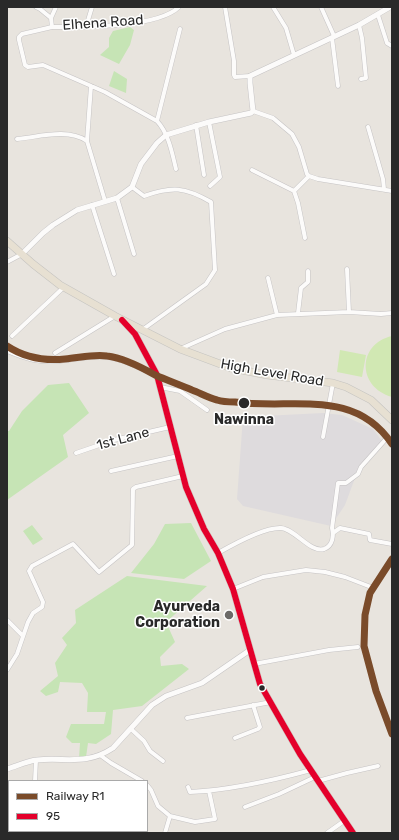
<!DOCTYPE html>
<html>
<head>
<meta charset="utf-8">
<style>
  body { margin:0 }
  #map { position:relative; width:399px; height:840px; overflow:hidden; background:#e8e4de; font-family:Rubik,sans-serif }
  canvas { display:block }
  .frame { position:absolute; inset:0; border:8px solid #292929; pointer-events:none }
  .legend { position:absolute; left:8px; top:780px; width:140px; height:52px; box-sizing:border-box; background:#fff; border:1px solid #a9a9a9; margin:0; padding:5px 7px; list-style:none; font-size:12px; color:#292929 }
  .legend li { display:flex; align-items:center; gap:8px; height:20px }
  .legend b { width:20px; border:1px solid #a9a9a9 }
</style>
</head>
<body>
<div id="map">
<canvas width="399" height="840"></canvas>
<div class="frame"></div>
<ul class="legend">
<li><b style="height:5px;background:#7a4b2a"></b>Railway R1</li>
<li><b style="height:5px;background:#e4002b"></b>95</li>
</ul>
</div>
<script>
const ctx = document.querySelector('canvas').getContext('2d');
ctx.lineJoin = 'round';
function fillPath(path, color) { ctx.fillStyle = color; ctx.fill(path, 'evenodd'); }
function trace(path, color, width, dash) { ctx.strokeStyle = color; ctx.lineWidth = width; ctx.lineCap = dash ? 'butt' : 'round'; ctx.setLineDash(dash || []); ctx.stroke(path); }
function label(font, color, halo, rows, align = 'center') {
  ctx.font = font + ' Rubik,sans-serif'; ctx.lineWidth = 3; ctx.setLineDash([]); ctx.textBaseline = 'middle'; ctx.strokeStyle = halo; ctx.fillStyle = color; for (const [text, x, y, turn = 0] of rows) {
    ctx.save(); ctx.translate(x, y); ctx.rotate((+turn || 0) * Math.PI / 180); ctx.textAlign = isNaN(turn) ? turn : align; if (halo) ctx.strokeText(text, 0, 0); ctx.fillText(text, 0, 0); ctx.restore();
  }
}
fillPath(new Path2D(`
  M323,413l19,2 31,14 9,12 -24,29 -13,35 -14,21 -88,-20 -6,-7 6,-82z`), '#dedbdd');
fillPath(new Path2D(`
  M130,27l4,3 -4,15 -11,19 -19,-9 9,-8v-9l4,-7z
  M114,71l13,8 -1,14 -17,-7z
  M69,383l20,30 -26,22 5,22 -61,43v-69h2l13,-20 26,-26z
  M191,523l20,38 -27,18 -53,-6 23,-29 11,-20z
  M32,525l11,14 -10,6 -10,-14z
  M127,576l80,10 -41,36 9,20 -15,15 1,9 21,-2 7,5 -47,37 -29,4 -2,24 -15,10 -8,-1 -2,14 -7,2 1,-16h-8l-6,-6 5,-13h33l2,-12h-19l1,-19 -6,-10 -22,-1 -2,10 -12,4 -6,-5 18,-15 -3,-13 12,-18 -5,-7 14,-15 -1,-13z`), '#c6e4b5');
fillPath(new Path2D(`
  M392,336v61c-35,-10 -35,-53 0,-61z
  M340,350l26,5 -4,22 -25,-5z`), '#d1e8b3');
const minor = new Path2D(`
  M36,7l4,2 11,9 1,9c31,0 105,1 127,-20
  M225,7l9,54v14l1,2 15,-1
  M273,7l13,21 8,27
  M321,7l13,29
  M378,15l9,28 5,3
  M51,18l5,-11
  M359,25l3,13 4,40 -5,1
  M52,27l-30,7 -3,3v3l6,25 3,2 15,-2 62,27 52,29c12,13 15,32 19,48
  M86,27l6,-20
  M332,38l6,48
  M91,86l-4,55 18,60
  M253,111l20,7 19,16 7,13 8,27 2,2 9,3 74,12
  M157,121l23,-92
  M209,122l11,55 -10,9
  M196,125l8,50
  M368,127l15,52 1,10
  M17,139c22,-2 50,-11 70,2
  M252,170l42,21
  M132,187l12,9c28,-10 41,-9 67,6l4,68 -9,14 -64,46
  M117,198l17,56
  M92,205l22,69
  M305,238l-7,-35 -4,-12 15,-15
  M7,262l15,-8
  M347,269l2,43
  M268,278l9,37
  M298,313l3,-25 7,-6v-11
  M12,336l52,-49
  M180,349l45,-20 52,-14 72,-3 32,2 11,-1
  M7,351c19,8 32,12 53,10 15,-1 31,-6 46,-4 18,2 35,12 51,19
  M55,353l60,-37
  M160,387l20,4 27,19
  M323,437l10,-54
  M76,453l38,-13 56,-13
  M111,471l67,-15
  M333,533l7,-5 29,6 1,6 22,4
  M218,553c14,-8 46,-26 63,-25 14,1 29,25 43,21 9,-3 10,-14 8,-21l6,-45h8l12,-9 3,-7 24,-27
  M233,589l30,-12 43,-7 19,2 20,5 26,10
  M7,620l16,16
  M254,664l75,-14 29,-3
  M7,670l10,-16 11,-32 5,-9 9,-6 1,-5 -14,-31 3,-5 41,-22 26,28 33,-27 1,-56 3,-2 47,-11
  M187,718l84,-16
  M131,729l13,12 6,10 13,10
  M235,738l23,-9 2,-2 -7,-22
  M100,755l11,8 31,18
  M35,781l1,-21
  M318,781l29,-8 31,-7
  M147,785l4,5 7,16 12,10 25,6 20,-3 -6,-28
  M188,787l2,5c41,-2 81,-11 121,-22
  M245,807l34,-13 36,-17
  M35,833v-2l9,2
  M165,833l5,-17
  M327,833l17,-12`);
const tertiary = new Path2D(`
  M22,254l21,-21 10,-8 24,-15 40,-12 15,-11 9,-23 16,-21 9,-8 43,-13 42,-9 2,-2 -3,-28v-7l109,-51 31,-18
  M7,769c10,-3 20,-8 30,-9 28,-3 49,6 76,-12l39,-43 14,-9 36,-13 48,-33`);
const primary = new Path2D(`
  M123,321l12,13 22,41 29,112 18,42 14,24 15,36 27,95 40,70 53,79`);
const trunk = new Path2D(`
  M7,241l26,23 27,21 55,31 65,33 51,19 36,7 66,8 13,4 25,13 21,20`);
trace(minor, '#c5c3c4', 5);
trace(tertiary, '#c5c3c4', 6);
trace(primary, '#c4c3c0', 7);
trace(trunk, '#c4c3c0', 8);
trace(minor, '#fcfbfa', 4);
trace(tertiary, '#fcfbfa', 5);
trace(primary, '#e6e2d2', 6);
trace(trunk, '#e7e0d2', 7);
trace(new Path2D(`
  M122,320l13,14 22,41 29,112 18,42 14,24 15,36 27,95 40,70 53,79`), '#e4002b', 6);
trace(new Path2D(`
  M7,346c18,12 37,15 58,13 14,-1 28,-5 42,-3 17,2 34,11 48,19 12,5 25,10 37,15 8,3 17,8 25,10 6,2 13,2 18,2 57,8 119,-15 157,42
  M392,559l-22,34 -5,22 -1,31 12,45 16,43`), '#7a4b2a', 7);
for (const [x, y, r, color] of [
  [244,403,6,"#292929"],
  [229,615,5,"#6c6a68"],
  [262,688,3.5,"#292929"]
]) { const dot = new Path2D(); dot.arc(x, y, r, 0, 2 * Math.PI); ctx.fillStyle = color; ctx.fill(dot); trace(dot, '#fff', 1.5); }
label('14px', '#292929', '#fff', [
  ["Elhena Road",103,23,-4],
  ["High Level Road",272,373,10],
  ["1st Lane",123,439,-15]
]);
label('bold 14px', '#292929', '#fff', [
  ["Nawinna",244,420]
]);
label('bold 14px', '#292929', '#fff', [
  ["Ayurveda",220,607],
  ["Corporation",220,623]
], 'right');
</script>
</body>
</html>
